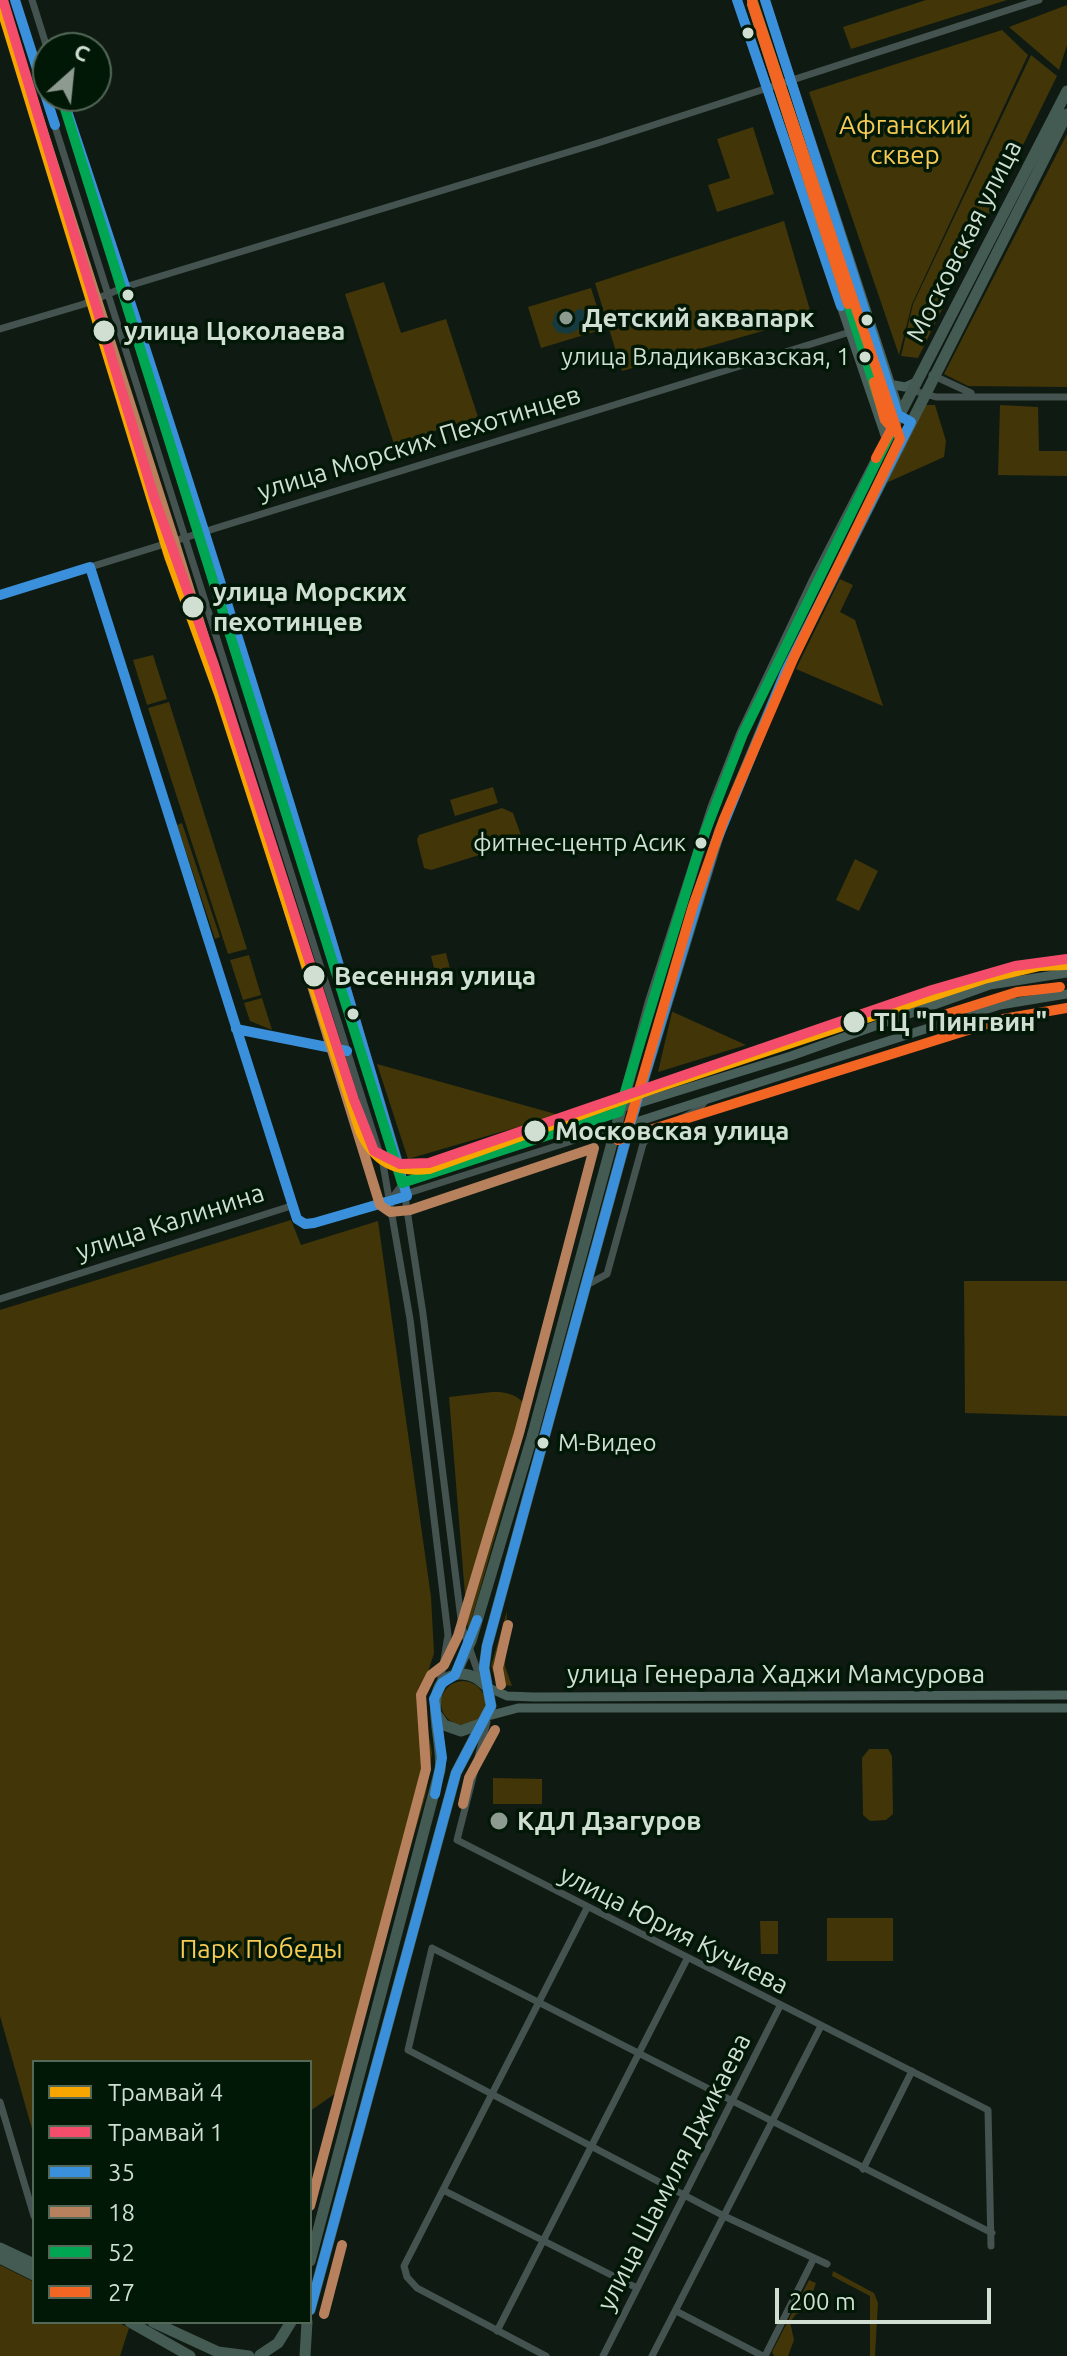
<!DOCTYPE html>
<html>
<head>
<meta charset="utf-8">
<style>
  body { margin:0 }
  #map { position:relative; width:1067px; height:2356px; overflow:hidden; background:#0f1b12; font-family:Ubuntu,sans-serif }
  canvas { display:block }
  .legend { position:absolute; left:32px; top:2060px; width:280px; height:264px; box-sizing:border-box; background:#021807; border:2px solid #546858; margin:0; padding:10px 14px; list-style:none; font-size:24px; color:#d0dfd2 }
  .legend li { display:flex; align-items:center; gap:16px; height:40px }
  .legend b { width:40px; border:2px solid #546858 }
  .north { position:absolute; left:32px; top:32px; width:80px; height:80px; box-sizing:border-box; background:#021807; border:2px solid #546858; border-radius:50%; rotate:27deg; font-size:22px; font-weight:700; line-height:32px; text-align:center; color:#d0dfd2 }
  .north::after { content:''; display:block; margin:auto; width:28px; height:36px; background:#8c9a8f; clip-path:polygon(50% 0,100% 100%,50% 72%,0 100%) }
  .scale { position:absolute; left:775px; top:2288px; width:216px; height:36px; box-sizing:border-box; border:4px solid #d0dfd2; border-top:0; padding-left:10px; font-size:24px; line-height:28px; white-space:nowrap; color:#d0dfd2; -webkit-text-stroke:6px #021807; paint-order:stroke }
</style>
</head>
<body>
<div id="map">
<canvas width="1067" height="2356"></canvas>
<ul class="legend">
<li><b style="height:10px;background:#f7a600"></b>Трамвай 4</li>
<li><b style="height:10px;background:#f44d6c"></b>Трамвай 1</li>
<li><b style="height:10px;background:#3a90db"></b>35</li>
<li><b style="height:10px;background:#b6815c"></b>18</li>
<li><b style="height:10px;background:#00a651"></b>52</li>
<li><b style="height:10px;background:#f26522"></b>27</li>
</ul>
<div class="north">С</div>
<div class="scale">200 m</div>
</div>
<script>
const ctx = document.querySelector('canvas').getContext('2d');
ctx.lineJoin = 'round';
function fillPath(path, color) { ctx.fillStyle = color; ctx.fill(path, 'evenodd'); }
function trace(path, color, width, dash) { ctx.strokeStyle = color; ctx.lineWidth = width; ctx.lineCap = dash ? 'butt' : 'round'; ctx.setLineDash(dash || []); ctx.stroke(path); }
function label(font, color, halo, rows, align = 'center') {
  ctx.font = font + ' Ubuntu,sans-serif'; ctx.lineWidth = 7; ctx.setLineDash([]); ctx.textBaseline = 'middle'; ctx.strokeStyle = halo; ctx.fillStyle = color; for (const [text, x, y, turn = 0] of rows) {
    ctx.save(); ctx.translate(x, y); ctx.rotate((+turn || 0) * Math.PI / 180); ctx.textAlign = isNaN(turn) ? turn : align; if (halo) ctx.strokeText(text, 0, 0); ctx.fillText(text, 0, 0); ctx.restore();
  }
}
fillPath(new Path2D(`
  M750,0h8l20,61 -8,2z
  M926,0h81l-156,49 -8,-22z
  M1067,5v40l-8,25 -50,-43z
  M1002,30l26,25 -116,249 -13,51 -90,-263z
  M1031,55l26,21 -139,282 -17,-2 12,-52z
  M791,104l88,275 -6,3 -91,-275z
  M753,127l21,67 -57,18 -9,-27 22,-7 -13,-39z
  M1067,134v253l-99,-1 -24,-12z
  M784,221l28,96 -190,54 -27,-88z
  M384,282l17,51 45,-14 32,98 -84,27 -49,-150z
  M591,288l13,41 -63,19 -13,-41z
  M925,405h10l11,36 -2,16 -58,26z
  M1000,405l38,2 1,44h28v25l-69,-1z
  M840,579l13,6 -13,27 15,8 28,86 -87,-37z
  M153,655l14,44 -20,6 -14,-45z
  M169,702l78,247 -19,5 -80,-246z
  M493,787l5,16 -43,13 -5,-16z
  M502,808l11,5 8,22 -3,8 -87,27 -7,-2 -7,-28 2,-5z
  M182,823l38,114 -5,2 -38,-114z
  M855,859l23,12 -19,40 -23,-11z
  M446,953l7,28 -15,3 -7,-28z
  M249,955l12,40 -18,5 -13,-40z
  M262,998l10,32 -22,-9 -6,-18z
  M672,1012h1l73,33 -88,27z
  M377,1064l182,51 -151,44z
  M291,1220l10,25 77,-24 53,376 3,56 -10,32v21l8,47 -6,41 -87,297 -29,20v-49h-276v74l-34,-120v-706z
  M964,1281h103v135l-102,-3z
  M492,1392c17,-1 34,5 37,24l-61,216 -19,-235z
  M507,1611l-2,55 7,20 -15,-2 -6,-18z
  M441 1703a22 22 0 1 1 44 0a22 22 0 1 1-44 0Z
  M869,1749h19l4,7 1,58 -7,6 -16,1 -7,-6 -1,-57z
  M493,1778l49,1v25h-49z
  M827,1918h66v43h-66z
  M760,1921h18v33h-17z
  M0,2265l34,17v40h83l12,6 -9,28h-120z
  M833,2271l41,22 4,10 -3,53h-5v-60l-38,-20z
  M809,2280l7,3 -10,28 -10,3 -6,8 4,18 -6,16h-14l-2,-4z`), '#423508');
fillPath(new Path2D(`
  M579,308l8,5 -3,13 -15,8 -12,-2 -5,-8 4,-12 5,-1 -1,7 7,3z`), '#153a40');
trace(new Path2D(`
  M15,0l368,1164 27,155 38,316 -8,49
  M32,0l16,51
  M62,96l83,249 184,582 71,237 23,150 39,313 18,51
  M0,329l84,-25 41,-17 473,-144 441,-143
  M932,375l39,18
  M911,390l25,7h131
  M0,595l850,-263
  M392,1198l12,-16 232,-78
  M587,1285l20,-11 36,-130c15,-25 47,-21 63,-44
  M0,1299l291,-93c5,13 9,18 23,17l302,-96
  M487,1722l-30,118 531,270 3,136
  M0,2102l34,114
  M863,2169l49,-98
  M443,2190l194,98
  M827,2264l-103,-48 -316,-166 24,-102 560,285
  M676,2311l87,45
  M497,2331l190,-372
  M546,2356l-129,-68 -10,-11 -3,-11 183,-358
  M603,2356l177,-350
  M652,2356l169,-330
  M765,2356l49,-98`), '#44534f', 7);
trace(new Path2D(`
  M737,0l149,438
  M765,0l136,416
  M889,384l16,3 11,-5
  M636,1104l155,-48 199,-71 77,-12
  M630,1124l370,-119 67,-11
  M487,1687l20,9 27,1 533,-2
  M488,1716l30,-8h549`), '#495f5a', 9);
trace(new Path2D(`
  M455,1675l16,-34 61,-204 118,-434 63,-196 29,-74 72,-152 253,-490
  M437,1715l7,10 17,6 22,-8
  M0,2248l34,16
  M0,2258l34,17
  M310,2261l130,-491c5,-28 -23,-90 19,-96 12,-1 20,5 28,13
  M310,2310l146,-537 35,-67 -7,-38 3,-22 143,-522 90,-294 66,-159 281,-557
  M130,2322l60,34
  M153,2322l65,30 31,4
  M260,2355l18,-12 13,-21
  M305,2356l2,-34`), '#445b54', 11);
trace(new Path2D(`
  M15,0l40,125
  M737,0l104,306
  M62,96c122,365 238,731 345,1100l-93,27 -9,1 -8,-5 -207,-652
  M0,595l90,-28
  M236,1029l111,22
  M435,1794l7,-36 -8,-59 8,-16 13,-8 22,-55
  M310,2310l146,-537 35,-67 -7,-38 3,-22 143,-522 84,-277 72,-176 125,-249 -13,-7 -133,-415`), '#3a90db', 10);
trace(new Path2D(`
  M2,4l172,536 206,665 10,7 20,-2 184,-62 -75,285 -61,203 -14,29 -13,10 -10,20 5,74 -116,437
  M501,1685l-3,-17 10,-43
  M463,1804l6,-26 26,-48
  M324,2314l18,-69`), '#b6815c', 10);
trace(new Path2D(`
  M752,0l102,304
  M61,96l341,1087 217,-71 82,-269 42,-109 150,-306 -8,-9 -133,-415`), '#00a651', 10);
trace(new Path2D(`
  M752,4l96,300
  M874,382l11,38 7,8 -16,30
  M944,1015l73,-23 43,-5
  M627,1131l66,-225 31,-87 70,-162 106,-218 -148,-439
  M618,1140l385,-121 64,-11`), '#f26522', 10);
trace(new Path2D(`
  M0,4l169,552 50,138 141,437c14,31 36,42 69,38l221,-79 334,-111 56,-13 27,-1`), '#f7a600', 10);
trace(new Path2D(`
  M3,0l151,497 60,168 140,435 20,51 26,13 29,-1 503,-173 83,-24 52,-7`), '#f44d6c', 10);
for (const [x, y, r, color] of [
  [748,33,7,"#d0dfd2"],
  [128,295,7,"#d0dfd2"],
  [566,318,8,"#8c9a8f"],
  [867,320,7,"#d0dfd2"],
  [104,331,12,"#d0dfd2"],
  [865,357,7,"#d0dfd2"],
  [193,607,12,"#d0dfd2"],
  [701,843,7,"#d0dfd2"],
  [314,976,12,"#d0dfd2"],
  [353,1014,7,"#d0dfd2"],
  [854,1022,12,"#d0dfd2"],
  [535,1131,12,"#d0dfd2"],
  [543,1443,7,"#d0dfd2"],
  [499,1821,10,"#8c9a8f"]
]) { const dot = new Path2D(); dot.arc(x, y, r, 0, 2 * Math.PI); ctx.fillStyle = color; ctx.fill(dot); trace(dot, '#021807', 3); }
label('24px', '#d0dfd2', '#021807', [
  ["улица Владикавказская, 1",850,357],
  ["фитнес-центр Асик",686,843],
  ["М-Видео",558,1443,"left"]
], 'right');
label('26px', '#f7ca54', '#021807', [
  ["Афганский",905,125],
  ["сквер",905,155],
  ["Парк Победы",261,1949]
]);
label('26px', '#d0dfd2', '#021807', [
  ["Московская улица",964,241,-63],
  ["улица Морских Пехотинцев",419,443,-17],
  ["улица Калинина",170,1222,-18],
  ["улица Генерала Хаджи Мамсурова",776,1674],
  ["улица Юрия Кучиева",674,1930,27],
  ["улица Шамиля Джикаева",674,2172,-63]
]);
label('bold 26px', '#d0dfd2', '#021807', [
  ["Детский аквапарк",582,318],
  ["КДЛ Дзагуров",517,1821]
], 'left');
label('bold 26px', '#d0dfd2', '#021807', [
  ["улица Цоколаева",124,331],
  ["улица Морских",213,592],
  ["пехотинцев",213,622],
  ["Весенняя улица",334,976],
  ["ТЦ \"Пингвин\"",874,1022],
  ["Московская улица",555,1131]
], 'left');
</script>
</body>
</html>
